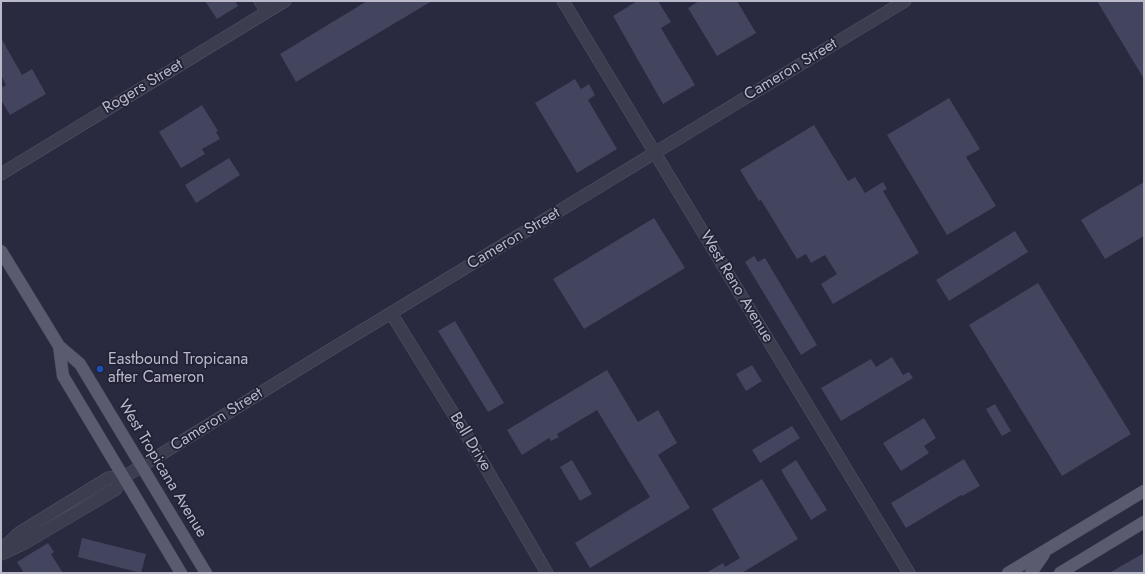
<!DOCTYPE html>
<html>
<head>
<meta charset="utf-8">
<style>
  body { margin:0 }
  #map { position:relative; width:1145px; height:574px; overflow:hidden; background:#292940; font-family:Jost,sans-serif }
  canvas { display:block }
  .frame { position:absolute; inset:0; border:2px solid #bab9ca; pointer-events:none }
</style>
</head>
<body>
<div id="map">
<canvas width="1145" height="574"></canvas>
<div class="frame"></div>
</div>
<script>
const ctx = document.querySelector('canvas').getContext('2d');
ctx.lineJoin = 'round';
function fillPath(path, color) { ctx.fillStyle = color; ctx.fill(path, 'evenodd'); }
function trace(path, color, width, dash) { ctx.strokeStyle = color; ctx.lineWidth = width; ctx.lineCap = dash ? 'butt' : 'round'; ctx.setLineDash(dash || []); ctx.stroke(path); }
function label(font, color, halo, rows, align = 'center') {
  ctx.font = font + ' Jost,sans-serif'; ctx.lineWidth = 3.5; ctx.setLineDash([]); ctx.textBaseline = 'middle'; ctx.strokeStyle = halo; ctx.fillStyle = color; for (const [text, x, y, turn = 0] of rows) {
    ctx.save(); ctx.translate(x, y); ctx.rotate((+turn || 0) * Math.PI / 180); ctx.textAlign = isNaN(turn) ? turn : align; if (halo) ctx.strokeText(text, 0, 0); ctx.fillText(text, 0, 0); ctx.restore();
  }
}
fillPath(new Path2D(`
  M205,1h30l3,5 -21,13z
  M367,1h65l-136,81 -16,-28z
  M637,1h21l13,21 -10,6 34,57 -32,19 -50,-88z
  M699,1h38l19,32 -39,23 -29,-48z
  M1097,1h47v78z
  M1,38l21,37 10,-6 14,25 -36,21 -9,-15v-12l5,-3 -5,-10z
  M575,79l6,10 8,-5 6,11 -7,5 29,49 -40,24 -42,-70z
  M949,98l31,51 -14,8 30,49 -49,29 -60,-100z
  M202,105l16,26 -2,1 4,7 -18,10 3,5 -24,14 -22,-36z
  M814,125l34,56 7,-4 10,16 18,-11 4,7 -4,2 36,62 -86,51 -12,-20 16,-10 -12,-19 -14,8 -5,-9 -9,5 -36,-59 -2,1 -19,-31z
  M229,158l11,17 -44,28 -11,-18z
  M1144,182v54l-39,23 -24,-39z
  M654,218l31,50 -101,61 -31,-50z
  M1015,231l13,21 -79,49 -13,-21z
  M754,256l4,6 7,-4 52,87 -16,10 -56,-93z
  M1038,283l93,151 -69,42 -93,-151z
  M455,321l49,82 -16,9 -50,-81z
  M892,357l11,18 6,-3 4,6 -72,43 -20,-33 50,-29 5,8z
  M752,365l10,16 -16,10 -10,-17z
  M607,370l31,52 20,-12 19,33 -19,12 32,53 -100,60 -15,-25 75,-46 -53,-87 -40,24 2,3 -8,4 -2,-3 -27,17 -15,-25z
  M995,404l16,27 -9,5 -16,-27z
  M924,418l12,20 -12,8 5,7 -28,18 -18,-28z
  M792,426l8,12 -40,25 -8,-13z
  M964,459l16,27 -18,10 -1,-1 -55,33 -15,-25z
  M572,460l20,34 -12,7 -20,-34z
  M796,460l31,50 -16,10 -30,-50z
  M762,479l36,60 -56,34h-36l17,-10 2,4 15,-9 -28,-49z
  M82,538l64,16 -5,19 -63,-16z
  M48,543l6,9 -3,2 12,19h-39l-7,-11z
  M1144,553v20h-35z`), '#43445e');
const minor = new Path2D(`
  M260,1l7,11
  M563,1l346,572
  M1,174l284,-173
  M391,313l78,126 78,134
  M1,550l18,-17 89,-55 16,-1
  M1,554l24,-11 90,-53 9,-13 206,-127 575,-349`);
const major = new Path2D(`
  M1,251l58,95 21,18 126,209
  M59,346l4,30 118,197
  M1008,573l136,-82
  M1031,573l13,-19
  M1060,573l84,-51`);
trace(minor, '#555567', 13);
trace(major, '#434356', 13);
trace(minor, '#3d3d50', 12);
trace(major, '#5b5b70', 12);
for (const [x, y, r, color] of [
  [100,369,4,"#1a4fb4"]
]) { const dot = new Path2D(); dot.arc(x, y, r, 0, 2 * Math.PI); ctx.fillStyle = color; ctx.fill(dot); trace(dot, '#212235', 1.5); }
label('16px', '#bab9ca', '#212235', [
  ["Cameron Street",791,70,-31],
  ["Rogers Street",143,87,-31],
  ["Cameron Street",514,239,-31],
  ["West Reno Avenue",736,287,59],
  ["Cameron Street",217,420,-32],
  ["Bell Drive",470,442,59],
  ["West Tropicana Avenue",162,469,59]
]);
label('16px', '#bab9ca', '#212235', [
  ["Eastbound Tropicana",108,360],
  ["after Cameron",108,378]
], 'left');
</script>
</body>
</html>
